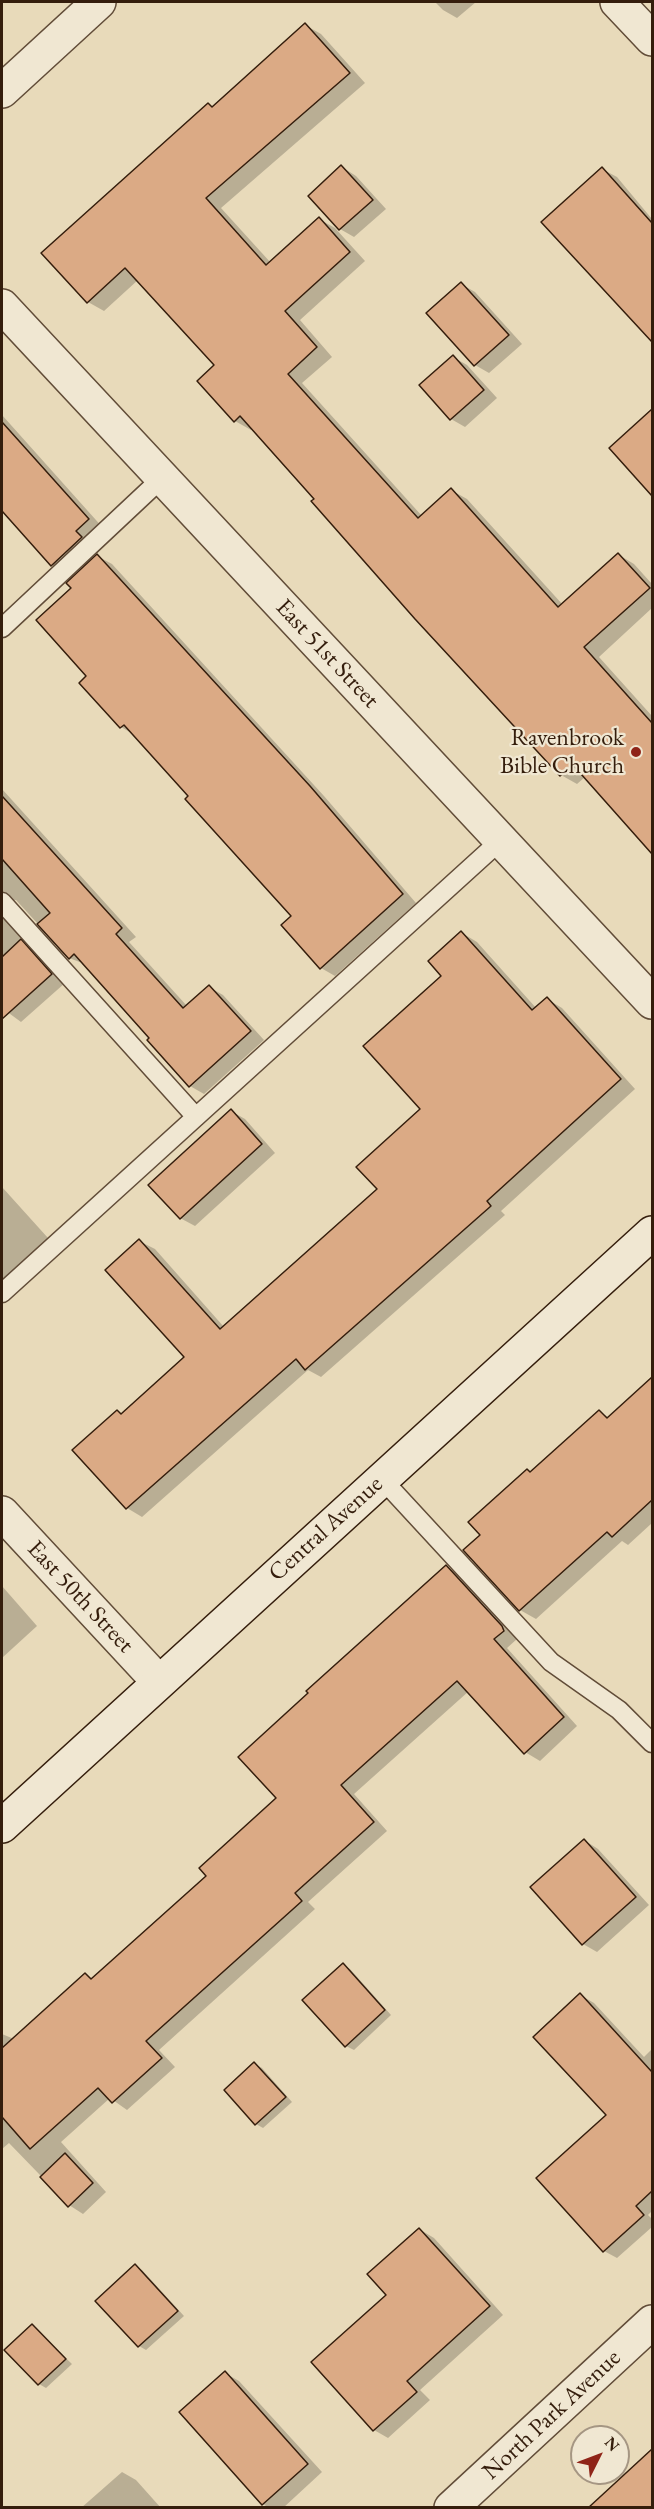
<!DOCTYPE html>
<html>
<head>
<meta charset="utf-8">
<style>
  body { margin:0 }
  #map { position:relative; width:654px; height:2509px; overflow:hidden; background:#e8daba; font-family:"EB Garamond",serif }
  canvas { display:block }
  .frame { position:absolute; inset:0; border:3px solid #341d0c; pointer-events:none }
  .north { position:absolute; left:570px; top:2425px; width:60px; height:60px; box-sizing:border-box; background:#f0e7d2; border:2px solid #a59683; border-radius:50%; rotate:48deg; font-size:16px; font-weight:700; line-height:24px; text-align:center; color:#341d0c }
  .north::after { content:''; display:block; margin:auto; width:21px; height:27px; background:#8f2418; clip-path:polygon(50% 0,100% 100%,50% 72%,0 100%) }
</style>
</head>
<body>
<div id="map">
<canvas width="654" height="2509"></canvas>
<div class="frame"></div>
<div class="north">N</div>
</div>
<script>
const ctx = document.querySelector('canvas').getContext('2d');
ctx.lineJoin = 'round';
function fillPath(path, color) { ctx.fillStyle = color; ctx.fill(path, 'evenodd'); }
function trace(path, color, width, dash) { ctx.strokeStyle = color; ctx.lineWidth = width; ctx.lineCap = dash ? 'butt' : 'round'; ctx.setLineDash(dash || []); ctx.stroke(path); }
function label(font, color, halo, rows, align = 'center') {
  ctx.font = font + ' "EB Garamond",serif'; ctx.lineWidth = 4.5; ctx.setLineDash([]); ctx.textBaseline = 'middle'; ctx.strokeStyle = halo; ctx.fillStyle = color; for (const [text, x, y, turn = 0] of rows) {
    ctx.save(); ctx.translate(x, y); ctx.rotate((+turn || 0) * Math.PI / 180); ctx.textAlign = isNaN(turn) ? turn : align; if (halo) ctx.strokeText(text, 0, 0); ctx.fillText(text, 0, 0); ctx.restore();
  }
}
fillPath(new Path2D(`
  M435,2h41l-19,16 -14,-8z
  M305,25l16,9 44,49 -144,125 50,55 48,-44 16,9 30,33 -65,59 32,37 -30,26 120,133 29,-26 16,9 96,106 56,-50 15,9 18,20v24l-53,49 53,59v129l-12,-8 -55,-60 -8,7 -16,-9 -308,-347 -2,2 -16,-9 -19,-56 -78,-85 -34,31 -16,-9 -45,-48z
  M342,167l14,9 30,33 -32,28 -14,-8 -30,-33z
  M602,169l15,8 35,42v115l-9,-5z
  M461,284l14,8 47,52 -33,29 -14,-8 -47,-52z
  M453,357l14,8 30,33 -32,29 -14,-8z
  M2,415l102,114 -36,45 -16,-9 -50,-56z
  M643,420l9,5v63l-11,-6z
  M97,556l15,8 212,232 92,107 -81,73 -14,-8 -28,-52 -103,-120 -55,-61 -14,-8 -33,-51 -15,-88z
  M2,789l134,148 -7,5 58,64 22,-19 14,8 41,45 -60,54 -14,-8 -38,-48 -67,-74 -16,-6 -53,-58 -8,2 57,81 -44,39 -19,-14z
  M462,933l15,9 60,67 10,-10 15,9 73,81 -134,122 4,4 -184,162 -13,-7 -166,147 -15,-9 -10,-96 5,2 64,-57 -47,-116 16,8 69,78 155,-138 43,-80 21,-133z
  M231,1111l14,8 30,34 -80,73 -15,-8z
  M2,1187l46,51 -46,42z
  M652,1379v144l-24,22 -6,-4 -86,78 -16,-9 -38,-75 49,-62 68,-61 11,6z
  M446,1567l15,8 55,61 1,3 -10,9 70,78 -37,35 -15,-9 -56,-61 -115,103 33,37 -79,71 7,7 -156,141 16,17 -48,43 -17,-12 -49,44 45,50 -23,22 -14,-9 -60,-62 -7,6v-115l12,5 71,-64 8,4 115,-103 70,-77z
  M2,1586l35,40 -35,32z
  M584,1840l14,9 51,56 -52,47 -14,-8z
  M343,1965l7,4 41,46 -37,35 -8,-4z
  M580,1995l14,8 50,54 8,-8v162l-4,4 4,4v8l-35,31 -13,-7 4,-135z
  M255,2064l7,4 30,34 -29,26 -7,-4z
  M419,2229l15,9 69,77 -83,75 10,10 -42,38 -14,-8 14,-135z
  M135,2266l7,4 42,46 -38,34 -7,-4z
  M32,2326l40,38 -26,24 -7,-4z
  M225,2373l14,8 83,91 -39,36h-14l-6,-4 -82,-91z
  M652,2451v57h-63z
  M122,2472l14,8 25,28h-80z`), '#0003');
const building = new Path2D(`
  M305,23l45,50 -144,125 60,67 53,-48 31,35 -65,59 32,36 -29,27 130,144 33,-30 107,119 60,-54 32,35 -66,59 68,76v131l-79,-89 -13,11 -145,-157 -104,-118 3,-2 -74,-83 -6,6 -37,-41 17,-16 -89,-97 -38,35 -46,-50 167,-150 4,4z
  M341,165l32,35 -34,30 -31,-34z
  M602,167l50,56v119l-111,-120z
  M461,282l48,53 -35,31 -48,-53z
  M453,355l31,35 -34,30 -31,-35z
  M652,409v87l-43,-48z
  M2,422l87,97 -13,12 6,6 -31,29 -49,-55z
  M97,554l213,232 93,108 -83,75 -39,-44 10,-9 -106,-117 3,-3 -64,-71 -4,3 -41,-45 7,-7 -50,-56 35,-32 -5,-5z
  M2,796l120,132 -6,6 67,74 26,-23 42,46 -62,56 -42,-47 2,-2 -75,-84 -5,5 -32,-35 13,-11 -48,-54z
  M461,931l71,79 15,-13 74,82 -134,122 4,5 -186,164 -9,-11 -170,150 -54,-59 45,-40 4,4 63,-57 -79,-87 34,-31 81,90 157,-140 -21,-22 64,-58 -57,-63 78,-70 -13,-15z
  M21,939l31,35 -50,45v-62z
  M231,1109l31,35 -82,75 -32,-34z
  M652,1377v123l-40,37 -5,-5 -88,79 -56,-61 17,-15 -12,-13 59,-53 3,3 69,-62 8,8z
  M446,1565l56,61 2,5 -10,8 70,78 -40,37 -67,-73 -116,104 33,37 -79,71 7,8 -156,140 16,17 -50,45 -14,-15 -68,61 -28,-32v-69l83,-75 6,6 115,-103 -7,-8 77,-70 -38,-41 70,-64 -2,-2z
  M584,1839l52,58 -54,48 -52,-58z
  M343,1963l42,47 -40,37 -43,-47z
  M580,1993l72,79v119l-16,15 8,9 -41,37 -67,-74 70,-63 -73,-78z
  M254,2062l32,35 -31,28 -31,-35z
  M65,2153l28,30 -25,24 -28,-30z
  M419,2228l71,78 -83,75 10,11 -44,39 -62,-69 75,-67 -19,-21z
  M135,2264l43,47 -40,36 -43,-46z
  M32,2324l34,35 -28,26 -34,-35z
  M225,2371l83,93 -46,41 -83,-93z
  M652,2449v59h-64z`);
fillPath(building, '#dbaa85');
trace(building, '#341d0c', 1.5);
const service = new Path2D(`
  M2,628l160,-150
  M2,902l194,215
  M2,1293l499,-453
  M382,1479l169,183 68,48 33,33`);
const minor = new Path2D(`
  M617,2l35,37
  M2,91l97,-89
  M2,306l650,696
  M2,1513l156,168
  M451,2508l201,-186`);
const secondary = new Path2D(`
  M2,1826l650,-593`);
trace(service, '#614c38', 21);
trace(minor, '#614c38', 36);
trace(secondary, '#341d0c', 36);
trace(service, '#f0e7d2', 18);
trace(minor, '#f0e7d2', 33);
trace(secondary, '#f0e7d2', 33);
for (const [x, y, r, color] of [
  [636,752,6,"#8f2418"]
]) { const dot = new Path2D(); dot.arc(x, y, r, 0, 2 * Math.PI); ctx.fillStyle = color; ctx.fill(dot); trace(dot, '#f0e7d2', 2); }
label('24px', '#341d0c', '#f0e7d2', [
  ["East 51st Street",327,654,47],
  ["Central Avenue",326,1529,-42],
  ["East 50th Street",80,1597,47],
  ["North Park Avenue",552,2415,-43]
]);
label('24px', '#341d0c', '#f0e7d2', [
  ["Ravenbrook",624,738],
  ["Bible Church",624,766]
], 'right');
</script>
</body>
</html>
